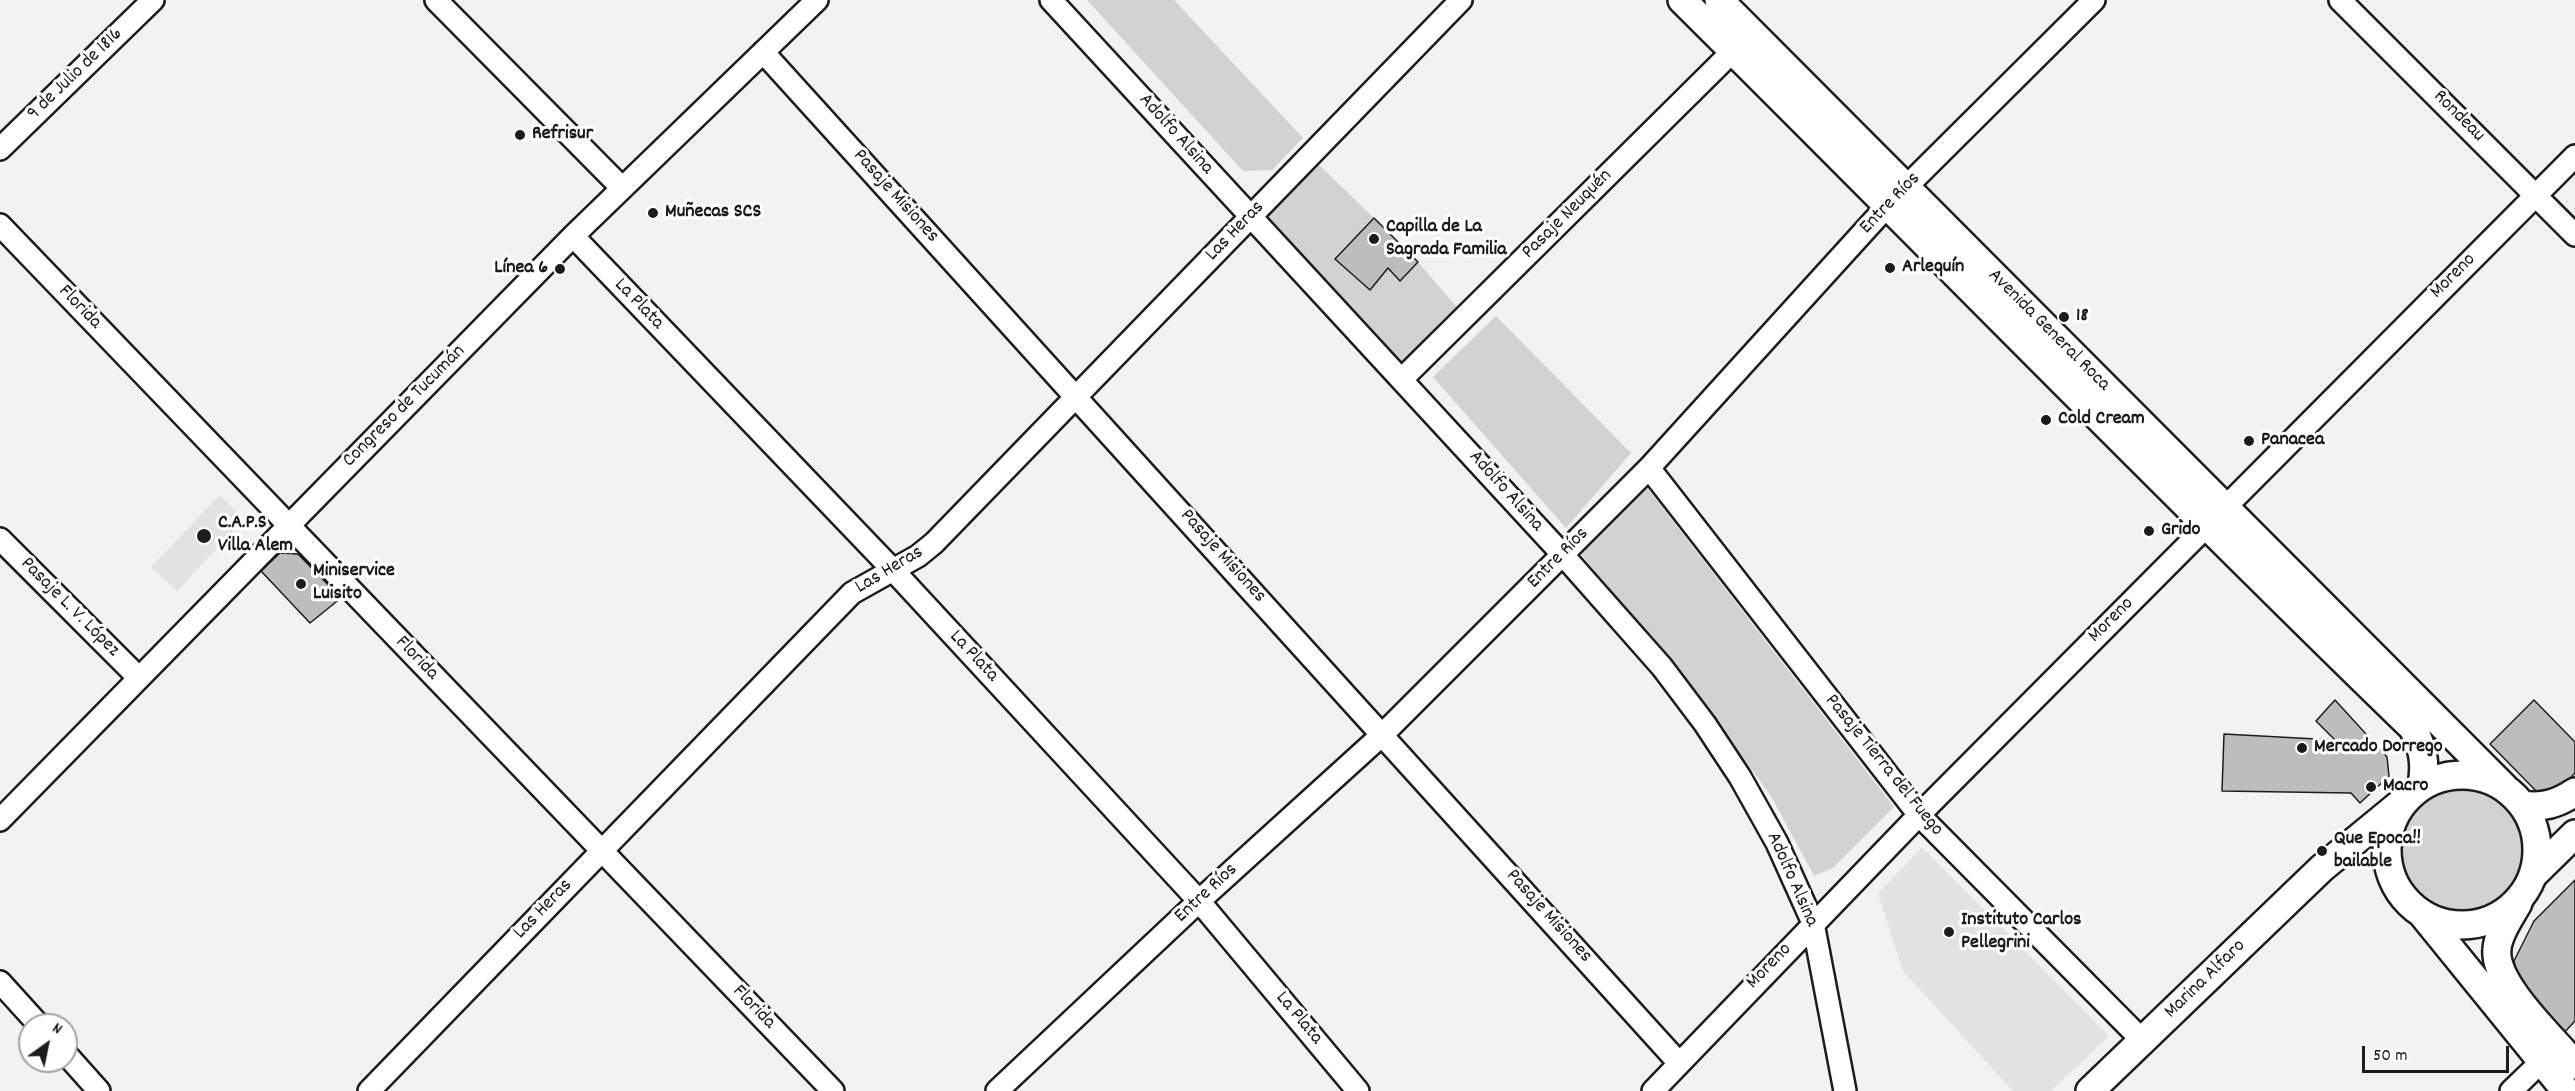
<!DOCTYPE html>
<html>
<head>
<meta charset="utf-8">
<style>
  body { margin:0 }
  #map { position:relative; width:2575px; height:1091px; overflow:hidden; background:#f2f2f2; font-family:Dekko,sans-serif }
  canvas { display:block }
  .north { position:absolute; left:18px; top:1013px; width:60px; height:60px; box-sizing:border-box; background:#fff; border:2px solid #a4a4a4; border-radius:50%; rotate:33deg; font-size:16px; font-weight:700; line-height:24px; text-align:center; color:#1c1c1c }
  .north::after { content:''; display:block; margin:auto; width:21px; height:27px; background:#1c1c1c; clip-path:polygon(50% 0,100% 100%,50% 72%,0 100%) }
  .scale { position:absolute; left:2362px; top:1046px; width:147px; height:27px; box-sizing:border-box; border:3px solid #1c1c1c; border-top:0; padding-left:8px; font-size:18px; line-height:21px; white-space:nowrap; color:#1c1c1c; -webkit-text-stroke:4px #fff; paint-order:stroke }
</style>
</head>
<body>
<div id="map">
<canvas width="2575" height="1091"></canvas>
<div class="north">N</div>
<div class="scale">50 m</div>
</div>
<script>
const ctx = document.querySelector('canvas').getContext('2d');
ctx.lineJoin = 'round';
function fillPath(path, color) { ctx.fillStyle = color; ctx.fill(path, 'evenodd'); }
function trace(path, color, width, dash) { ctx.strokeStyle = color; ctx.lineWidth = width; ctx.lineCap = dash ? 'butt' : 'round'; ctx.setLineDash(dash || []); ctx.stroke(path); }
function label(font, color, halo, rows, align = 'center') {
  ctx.font = font + ' Dekko,sans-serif'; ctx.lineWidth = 6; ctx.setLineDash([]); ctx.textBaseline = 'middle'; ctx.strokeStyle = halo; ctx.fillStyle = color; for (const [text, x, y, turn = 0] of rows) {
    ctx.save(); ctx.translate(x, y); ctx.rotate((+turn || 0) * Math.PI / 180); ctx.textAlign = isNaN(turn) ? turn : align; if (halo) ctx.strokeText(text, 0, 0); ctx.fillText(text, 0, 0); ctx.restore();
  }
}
fillPath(new Path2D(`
  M220,495l16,17v16l-59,63 -26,-24z
  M1922,847l187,189 -58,55h-38l-110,-120 -25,-77z`), '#e2e2e2');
fillPath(new Path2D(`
  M1087,0h87l129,138 -31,32 -29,1z
  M1317,163l57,55 -39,41 53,9 12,13 18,-19 43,50 -57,56 -137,-153z
  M1496,316l135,137 -65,75 -133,-151z
  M1645,485l249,322 -61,61 -19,8 -43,-80 -85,-116 -107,-128z
  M2401 851a61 61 0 1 1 122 0a61 61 0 1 1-122 0Z`), '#d2d2d2');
const building = new Path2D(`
  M1374,218l44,44 -18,19 -12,-13 -18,22 -35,-31z
  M280,553l18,1 43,44 -31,25 -49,-52z
  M2335,700l52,57 2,19 -29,27 -9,-10 -129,-2 2,-57 111,6 -19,-19z
  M2534,700l41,42v31l-16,17 -20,4 -49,-50z
  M2575,880v141l-14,15 -41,-48 -6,-27 20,-40z`);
fillPath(building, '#bdbdbd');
trace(building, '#1c1c1c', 1.5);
const minor = new Path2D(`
  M436,0l186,188
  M1051,0l512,555 99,112 43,57 35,53 37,66 36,80 32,168
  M2340,0l235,235
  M763,52l916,1011
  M0,149l153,-149
  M0,225l833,866
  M573,236l319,333 307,332 159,190
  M1402,379l331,-328
  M1649,468l270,347 224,226
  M0,539l138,138
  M0,820l573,-584 244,-236
  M0,982l39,43
  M66,1054l33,37
  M369,1091l483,-498 66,-37 16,-13 527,-543
  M997,1091l202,-190 184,-167 266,-266 239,-263 206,-205
  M1653,1091l266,-276 656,-659
  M2511,1091l31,-30`);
const major = new Path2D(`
  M1682,0c244,242 484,489 731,728 10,20 13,35 9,57
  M1719,0l786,788
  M2387 850a75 75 0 1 1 150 0a75 75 0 1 1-150 0Z
  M2522,805c21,3 35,-1 53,-13
  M2534,874l41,-40
  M2518,903c-7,13 -20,30 -21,46 -4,35 56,89 78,116
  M2423,915l143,176
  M2090,1091l232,-223 78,-64`);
trace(minor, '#1c1c1c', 26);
trace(major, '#1c1c1c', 32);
trace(minor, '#fff', 21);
trace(major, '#fff', 27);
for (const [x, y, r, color] of [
  [520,135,6,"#1c1c1c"],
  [653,213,6,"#1c1c1c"],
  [1374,239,6,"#1c1c1c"],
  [1890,268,6,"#1c1c1c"],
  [560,269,6,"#1c1c1c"],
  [2064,317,6,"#1c1c1c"],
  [2046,420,6,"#1c1c1c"],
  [2249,441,6,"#1c1c1c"],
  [2149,531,6,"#1c1c1c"],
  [204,536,8,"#1c1c1c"],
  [301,584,6,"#1c1c1c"],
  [2302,748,6,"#1c1c1c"],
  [2371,787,6,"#1c1c1c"],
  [2322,851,6,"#1c1c1c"],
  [1949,932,6,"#1c1c1c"]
]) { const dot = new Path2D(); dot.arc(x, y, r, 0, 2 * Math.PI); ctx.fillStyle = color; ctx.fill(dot); trace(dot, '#fff', 2); }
label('20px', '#1c1c1c', '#fff', [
  ["9 de Julio de 1816",76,75,-44],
  ["Rondeau",2458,117,45],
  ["Adolfo Alsina",1175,135,48],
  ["Pasaje Misiones",895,197,48],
  ["Entre Ríos",1891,204,-46],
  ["Pasaje Neuquén",1568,215,-45],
  ["Las Heras",1236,232,-46],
  ["Moreno",2454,277,-45],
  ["La Plata",638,305,46],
  ["Florida",79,308,46],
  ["Avenida General Roca",2048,331,45],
  ["Congreso de Tucumán",405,407,-45],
  ["Adolfo Alsina",1505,492,48],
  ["Pasaje Misiones",1222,557,48],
  ["Entre Ríos",1559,559,-45],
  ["Las Heras",890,571,-31],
  ["Pasaje L. V. López",69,608,45],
  ["Moreno",2112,621,-45],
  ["La Plata",973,657,47],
  ["Florida",416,659,46],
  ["Pasaje Tierra del Fuego",1883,766,51],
  ["Adolfo Alsina",1791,880,66],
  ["Entre Ríos",1207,894,-43],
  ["Las Heras",544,910,-46],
  ["Pasaje Misiones",1548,917,48],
  ["Moreno",1770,967,-46],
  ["Marina Alfaro",2206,980,-44],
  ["Florida",753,1008,46],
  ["La Plata",1298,1019,50]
]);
label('bold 20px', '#1c1c1c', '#fff', [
  ["Refrisur",532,135],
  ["Muñecas SCS",665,213],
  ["Capilla de La",1386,228],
  ["Sagrada Familia",1386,251],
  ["Arlequín",1902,268],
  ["Línea 6",548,269,"right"],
  ["18",2076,317],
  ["Cold Cream",2058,420],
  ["Panacea",2261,441],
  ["C.A.P.S",218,524],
  ["Villa Alem",218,547],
  ["Grido",2161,531],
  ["Miniservice",313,572],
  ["Luisito",313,595],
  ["Mercado Dorrego",2314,748],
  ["Macro",2383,787],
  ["Que Epoca!!",2334,840],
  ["bailable",2334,863],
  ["Instituto Carlos",1961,921],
  ["Pellegrini",1961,944]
], 'left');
</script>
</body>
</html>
